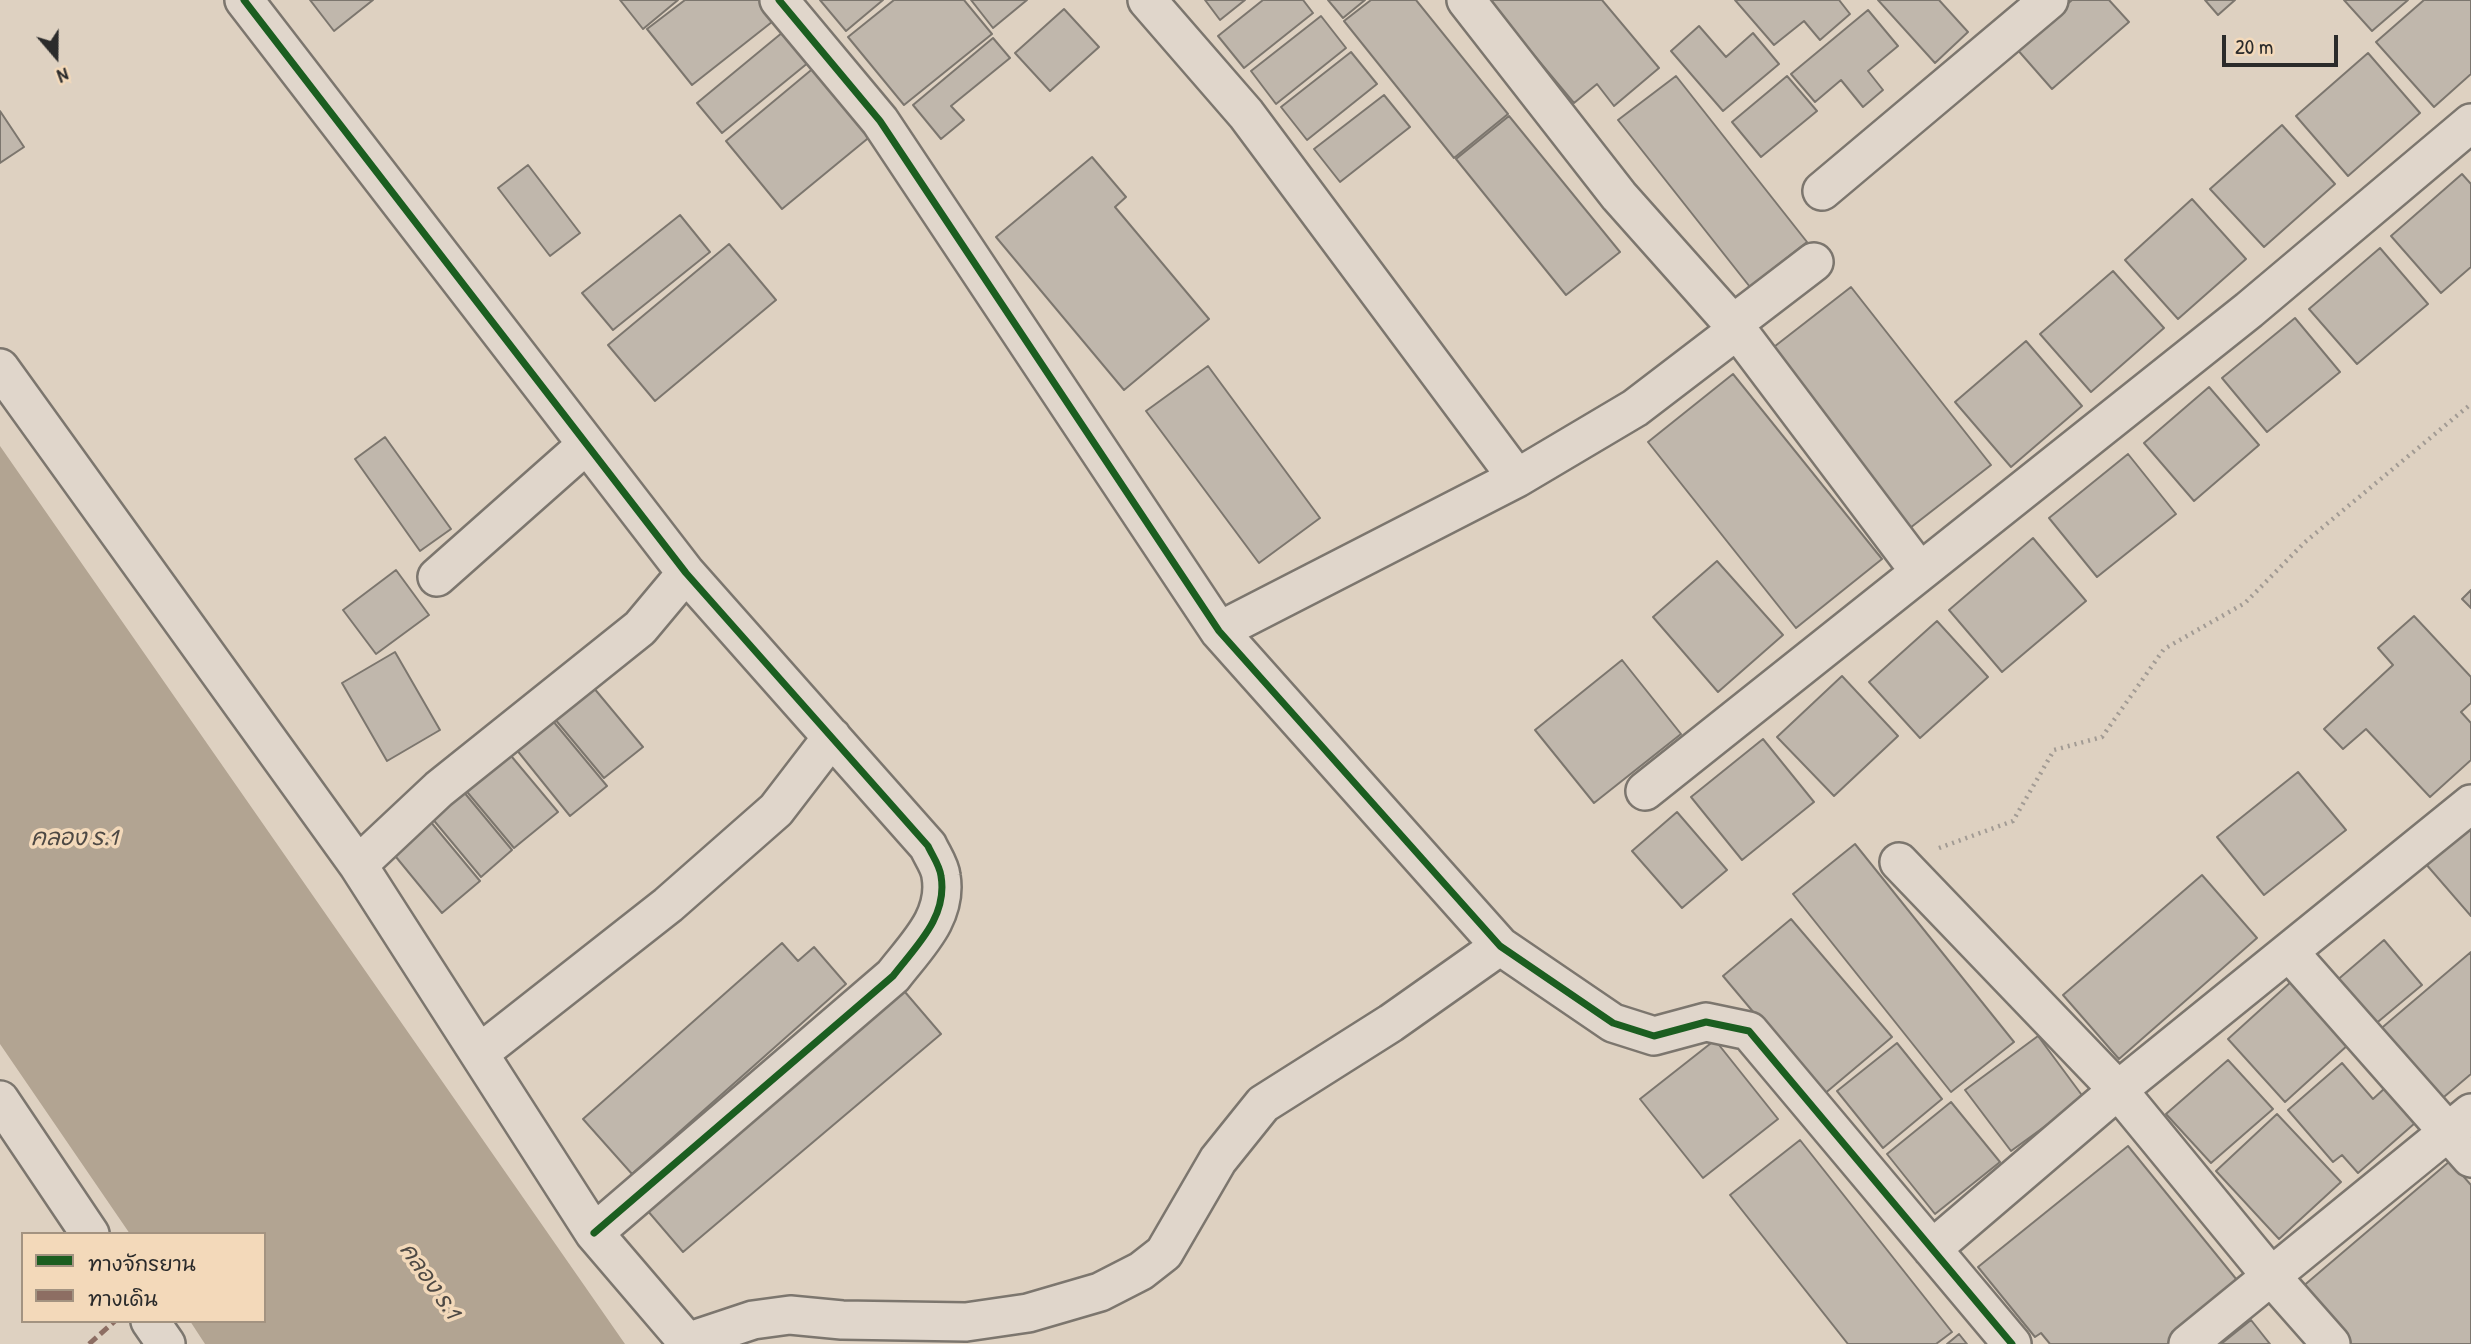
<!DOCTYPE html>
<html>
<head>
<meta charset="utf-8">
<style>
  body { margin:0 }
  #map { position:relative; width:2471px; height:1344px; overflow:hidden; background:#ded1c1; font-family:"Patrick Hand","Playpen Sans Thai",sans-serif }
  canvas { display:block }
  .legend { position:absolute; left:21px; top:1232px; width:245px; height:91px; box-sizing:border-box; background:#f3d9ba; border:2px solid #a39381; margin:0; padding:9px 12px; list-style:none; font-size:21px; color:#2b2b2b }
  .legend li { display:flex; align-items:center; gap:14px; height:35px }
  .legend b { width:35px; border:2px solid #a39381 }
  .north { position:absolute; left:21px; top:21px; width:70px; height:70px; -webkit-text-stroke:5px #f3d9ba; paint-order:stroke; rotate:160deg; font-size:19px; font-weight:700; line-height:28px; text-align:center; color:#2b2b2b }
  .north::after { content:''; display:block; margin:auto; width:24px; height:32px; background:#2b2b2b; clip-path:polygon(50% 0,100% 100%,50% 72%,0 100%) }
  .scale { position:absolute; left:2222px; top:35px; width:116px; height:32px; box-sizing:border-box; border:4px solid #2b2b2b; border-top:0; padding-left:9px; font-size:21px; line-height:24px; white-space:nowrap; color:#2b2b2b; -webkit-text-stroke:5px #f3d9ba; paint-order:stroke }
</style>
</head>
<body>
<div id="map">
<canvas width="2471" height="1344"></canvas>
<ul class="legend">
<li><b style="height:9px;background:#1b5e20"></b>ทางจักรยาน</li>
<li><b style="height:9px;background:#8d6e63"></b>ทางเดิน</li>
</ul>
<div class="north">N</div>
<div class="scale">20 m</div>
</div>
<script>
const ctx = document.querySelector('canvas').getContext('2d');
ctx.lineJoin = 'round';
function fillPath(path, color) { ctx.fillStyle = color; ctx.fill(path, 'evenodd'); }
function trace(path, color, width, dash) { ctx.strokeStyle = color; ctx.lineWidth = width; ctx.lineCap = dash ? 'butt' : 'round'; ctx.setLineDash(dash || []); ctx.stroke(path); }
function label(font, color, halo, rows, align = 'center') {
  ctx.font = font + ' "Patrick Hand","Playpen Sans Thai",sans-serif'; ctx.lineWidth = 7; ctx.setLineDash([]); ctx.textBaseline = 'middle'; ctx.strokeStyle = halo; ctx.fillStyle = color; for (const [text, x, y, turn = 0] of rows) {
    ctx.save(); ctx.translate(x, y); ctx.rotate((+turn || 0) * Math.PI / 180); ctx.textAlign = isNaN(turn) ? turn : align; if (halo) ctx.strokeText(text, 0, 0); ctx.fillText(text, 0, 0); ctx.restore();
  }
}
fillPath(new Path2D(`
  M0,446l625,898h-420l-15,-23h74v-87h-134l-130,-190z`), '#b2a492');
const building = new Path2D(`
  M310,0h63l-39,31z
  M620,0h58l-35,29z
  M685,0h78l14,18 -85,67 -45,-56z
  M820,0h63l-37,31z
  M894,0h70l28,34 -88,71 -56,-68z
  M971,0h56l-34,28z
  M1205,0h40l-25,20z
  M1263,0h40l10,13 -69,55 -26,-32z
  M1328,0h37l-22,18z
  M1371,0h45l92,114 -54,44 -110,-137z
  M1488,0h114l57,68 -45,38 -17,-22 -23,19z
  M1735,0h104l11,14 -30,26 -16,-19 -30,24z
  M1878,0h61l29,32 -33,31z
  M2072,0h37l20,22 -77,67 -36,-41z
  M2205,0h30l-17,15z
  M2344,0h64l-36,31z
  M2424,0h47v74l-37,33 -58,-65z
  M1064,9l35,38 -49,44 -35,-38z
  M1868,10l30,36 -30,25 15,19 -20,17 -22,-27 -26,22 -24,-28z
  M1321,16l25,32 -70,56 -25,-33z
  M1699,26l27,31 27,-24 26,31 -56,47 -52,-60z
  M783,32l26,30 -87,71 -25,-30z
  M993,38l17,20 -59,48 13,14 -23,19 -28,-34z
  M1351,52l26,32 -70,56 -26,-33z
  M2368,53l52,60 -72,63 -52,-60z
  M816,66l56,69 -90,74 -56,-68z
  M1676,76l131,166 -57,45 -132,-167z
  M1787,76l30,35 -56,46 -29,-35z
  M1384,95l26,32 -70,55 -26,-33z
  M0,111l24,36 -24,16z
  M1509,116l111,136 -54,43 -110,-136z
  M2282,125l53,59 -71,63 -54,-58z
  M1092,157l34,40 -11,10 94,112 -85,71 -128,-153z
  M528,165l52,68 -30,23 -52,-68z
  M2462,174l9,10v83l-30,26 -50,-57z
  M2192,199l54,60 -68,60 -53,-59z
  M680,215l30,37 -97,78 -31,-37z
  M729,244l47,56 -121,101 -47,-56z
  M2380,248l48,56 -71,60 -48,-55z
  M2113,271l51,57 -73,64 -51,-58z
  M1851,287l140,178 -81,63 -140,-178z
  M2295,318l45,54 -73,60 -45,-54z
  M2026,341l56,65 -71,61 -56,-65z
  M1208,366l112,152 -61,45 -113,-152z
  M1733,374l149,185 -86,69 -148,-186z
  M2209,387l50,58 -65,56 -50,-58z
  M385,437l66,92 -31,22 -65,-92z
  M2128,454l48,60 -79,63 -48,-59z
  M2033,538l53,63 -84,71 -53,-62z
  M1717,561l66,74 -65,57 -65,-75z
  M396,570l33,45 -53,39 -33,-44z
  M2471,590v18l-9,-9z
  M2414,616l57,61v26l-10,9 10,11v37l-41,37 -64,-68 -23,20 -19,-20 69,-64 -15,-17z
  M1937,621l51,56 -68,61 -51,-56z
  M395,652l45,78 -53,31 -45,-78z
  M1622,660l59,74 -87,69 -59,-73z
  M1842,676l56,60 -64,60 -57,-59z
  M588,681l55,66 -39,31 -55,-66z
  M548,715l59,71 -37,30 -58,-72z
  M1763,739l51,63 -72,58 -51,-63z
  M502,745l56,67 -44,36 -56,-67z
  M2298,772l48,58 -82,65 -47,-58z
  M458,785l54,65 -31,27 -55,-66z
  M1677,812l50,58 -45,38 -50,-57z
  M425,815l55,66 -38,32 -55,-67z
  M2471,823v93l-46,-53z
  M1855,844l159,198 -63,50 -158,-198z
  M2202,875l55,63 -138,121 -56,-64z
  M1791,919l101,118 -69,58 -100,-119z
  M2384,940l38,45 -49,41 -38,-44z
  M782,943l16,18 16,-14 32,37 -214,190 -49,-55z
  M2471,952v122l-33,28 -61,-70z
  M2292,981l57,63 -64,58 -57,-63z
  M899,985l42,49 -258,218 -42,-49z
  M2038,1036l46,62 -73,53 -46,-61z
  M1715,1040l63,79 -75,59 -63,-79z
  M1897,1043l45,56 -59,49 -46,-57z
  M2228,1060l45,49 -62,54 -45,-49z
  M2342,1063l31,36 12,-11 30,35 -57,50 -16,-18 -9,7 -45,-52z
  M1951,1102l49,60 -65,52 -48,-60z
  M2277,1114l64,68 -62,57 -63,-68z
  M1800,1140l152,192 -16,12h-88l-118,-149z
  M2128,1146l113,139 -73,59h-118l-9,-11 -6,4 -57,-70z
  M2450,1161l21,24v159h-122l-48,-56z
  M2251,1320l19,24h-49z
  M1959,1334l8,10h-20z`);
fillPath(building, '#c0b7ac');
trace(building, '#7c766e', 2);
const minor = new Path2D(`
  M244,0l442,573 242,273c4,9 12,20 13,30 7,41 -25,70 -48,100l-299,257
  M779,0l101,121 339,510 281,315 113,77 41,13 52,-14 43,9 263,313
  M1147,0l99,114 271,364
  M1466,0l153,196 114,128 187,248
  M1822,191l227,-191
  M1733,324l81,-62
  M0,368l358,497 236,368 95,111
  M437,577l149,-132
  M1219,631l298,-153 118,-70 102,-78
  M1645,791l604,-481 222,-187
  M1899,862l219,228 153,186 60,68
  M358,865l81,-76 201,-161 46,-55
  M2290,953l181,205
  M481,1052l187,-147 108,-95 56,-73
  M0,1100l90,134
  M1932,1249l186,-159 353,-286
  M150,1321l16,23
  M687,1342l66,-22 37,-5 52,5 124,2 62,-9 72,-21 41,-21 23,-18 54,-93 45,-56 128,-81 109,-77
  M2188,1344l283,-231`);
trace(minor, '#7c766e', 42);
trace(new Path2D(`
  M1939,848l74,-27 41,-71 48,-13 62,-88 81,-46 60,-61 166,-138`), '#a29b94', 4.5, [2, 5]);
trace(minor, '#e0d6cb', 37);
trace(new Path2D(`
  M89,1344l26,-23`), '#8d6e63', 5, [10, 5]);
trace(new Path2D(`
  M244,0l442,573 242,273c4,9 12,20 13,30 7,41 -25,70 -48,100l-299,257
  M779,0l101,121 339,510 281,315 113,77 41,13 52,-14 43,9 263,313`), '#1b5e20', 7);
label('italic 23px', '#4e4944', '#f3d9ba', [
  ["คลอง ร.1",74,839],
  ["คลอง ร.1",429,1281,55]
]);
</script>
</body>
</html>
